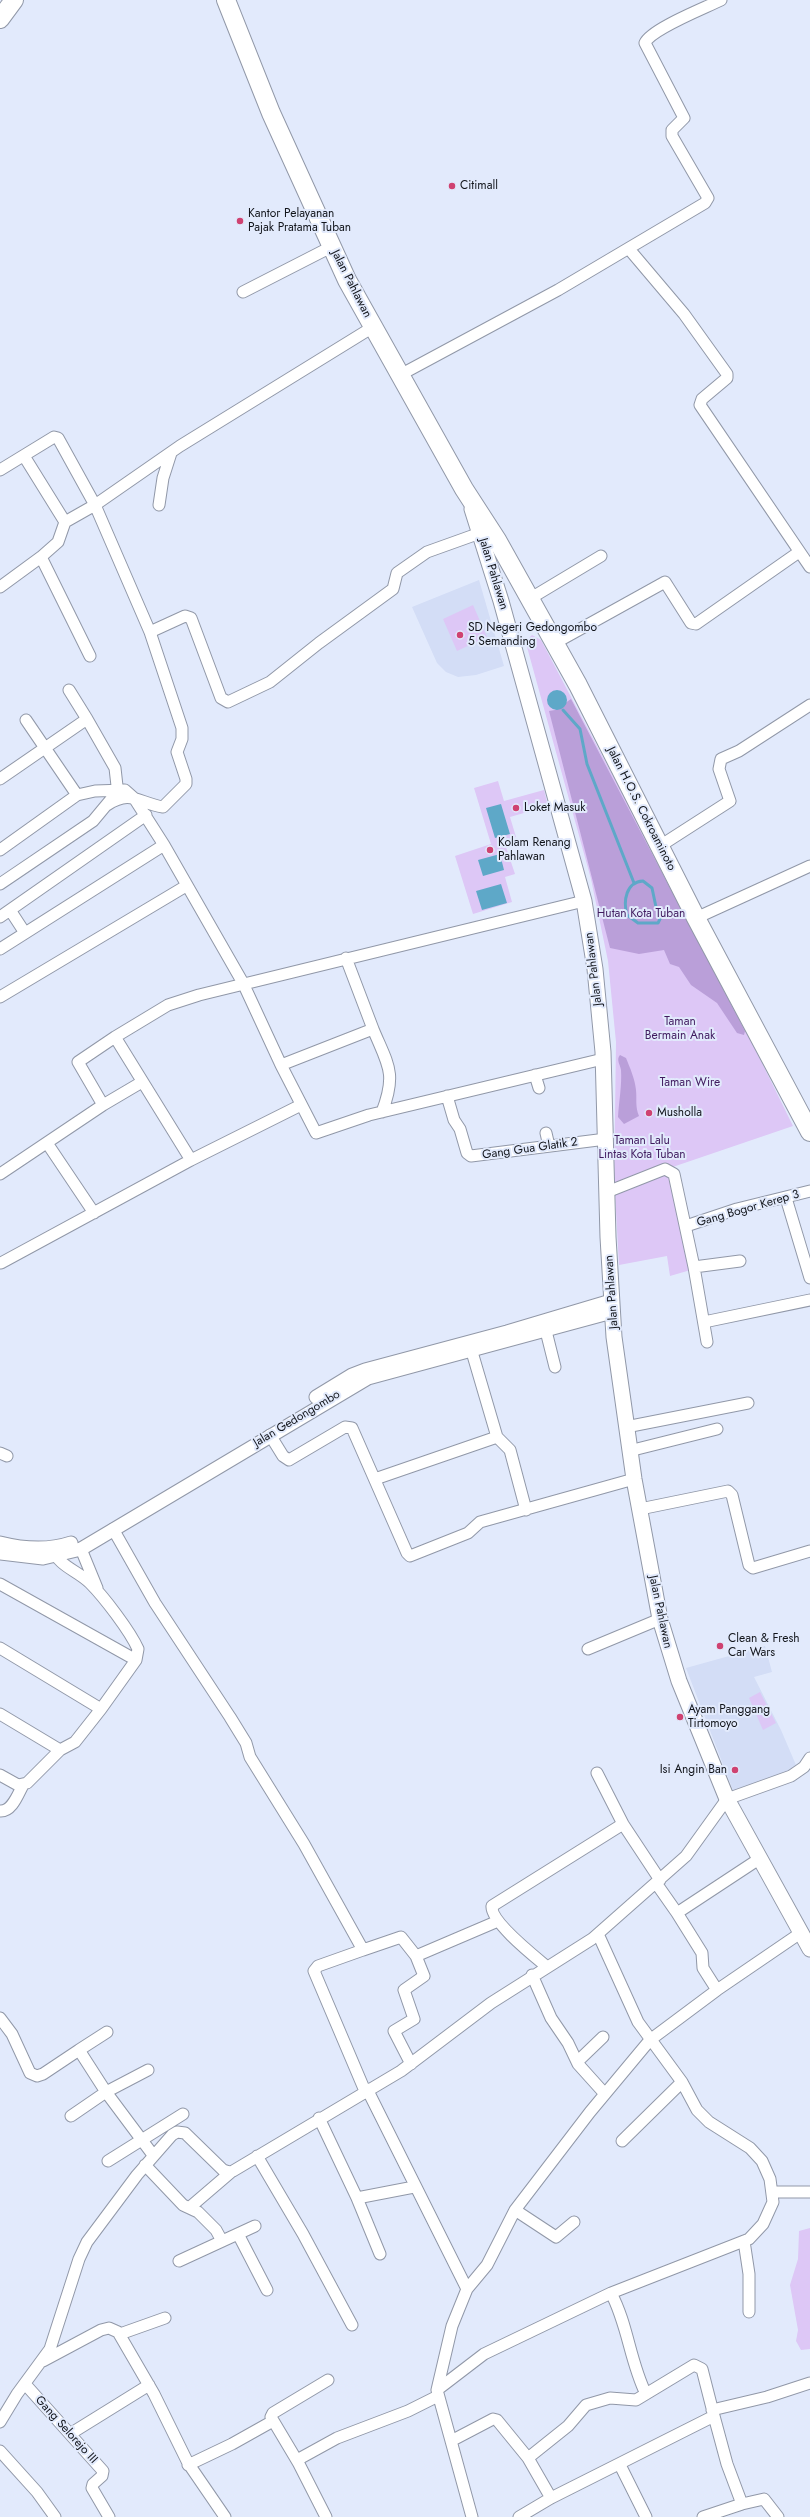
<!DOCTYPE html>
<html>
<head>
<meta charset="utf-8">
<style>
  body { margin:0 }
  canvas { display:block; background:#e2eafc }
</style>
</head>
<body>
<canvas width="810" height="2517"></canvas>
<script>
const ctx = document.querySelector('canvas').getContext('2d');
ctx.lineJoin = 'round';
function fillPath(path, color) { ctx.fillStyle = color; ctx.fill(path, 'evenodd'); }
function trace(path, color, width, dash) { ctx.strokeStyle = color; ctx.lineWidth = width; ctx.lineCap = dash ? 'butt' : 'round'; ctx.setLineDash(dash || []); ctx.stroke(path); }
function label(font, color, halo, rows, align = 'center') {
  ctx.font = font + ' Jost,sans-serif'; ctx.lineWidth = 4; ctx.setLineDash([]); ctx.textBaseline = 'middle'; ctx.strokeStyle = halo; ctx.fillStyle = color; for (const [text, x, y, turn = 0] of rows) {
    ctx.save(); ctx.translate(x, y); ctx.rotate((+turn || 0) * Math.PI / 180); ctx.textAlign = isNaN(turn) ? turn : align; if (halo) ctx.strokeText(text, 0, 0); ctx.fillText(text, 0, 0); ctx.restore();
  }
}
fillPath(new Path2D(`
  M479,580l25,86 -28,9 -18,2 -12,-5 -9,-9 -25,-56z
  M765,1646l7,26 -18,5 27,53 15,35 -12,9 -50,19 -48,-125z`), '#d3ddf6');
fillPath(new Path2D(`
  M473,605l14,32 -30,14 -14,-32z
  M532,635l9,5c85,162 173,322 252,486l-179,61 2,-145 -8,-81 -17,-82 -64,-232v-7z
  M498,781l6,20 40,-11 4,16 -38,11 6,20 -12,4 11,33 -10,3 7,25 -39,12 -18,-58 36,-12 -17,-56z
  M669,1172l25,97 -24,7 -3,-20 -48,9 -4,-72z
  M760,1692l16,31 -13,7 -14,-32z
  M810,2228v121l-9,1 -5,-9 2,-11 -8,-45 8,-26 1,-28z`), '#ddc7f6');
fillPath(new Path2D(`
  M571,699l174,332 -1,4 -7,-2 -20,-30 -26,-18 -12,-18 -9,-3 -6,-14 -25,4 -29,-6 -61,-237 6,-1z
  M620,1055l6,3c4,10 9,21 10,32 1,10 -1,16 3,26l-15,8 -6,-7c1,-16 4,-32 3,-47 -1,-6 -5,-10 -1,-15z`), '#ba9fd9');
fillPath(new Path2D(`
  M547 700a10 10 0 1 1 20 0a10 10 0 1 1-20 0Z
  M501,804l9,30 -15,4 -9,-30z
  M500,854l4,16 -21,6 -5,-16z
  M501,884l6,19 -25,7 -6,-19z`), '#5ea8c8');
trace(new Path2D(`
  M563,710l17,19 7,35 47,119
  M643,881l9,7 4,19 5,10 -3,6h-20l-11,-8c-4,-14 -1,-33 16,-34z`), '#5ea8c8', 3);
const minor = new Path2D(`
  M629,249l55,65 43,60v4l-25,21 -2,6 110,162
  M243,292l88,-45
  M400,375l158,-85 147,-87 3,-5 -36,-62v-6l12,-12 -39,-75c6,-14 60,-35 76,-43
  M24,456l41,66
  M0,470l54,-33 4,1 37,67 55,127
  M159,505l4,-27 8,-25
  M41,557l49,99
  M0,587l41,-30 17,-15 7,-20 30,-17 85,-59 193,-119
  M531,598l70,-42
  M555,643l110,-61 26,41 5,1 103,-72
  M0,779l87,-60 -18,-29
  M77,795l18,-4 30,-1 9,8 30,47 79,138 38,82 35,68 53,-18 234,-56
  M107,805c24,-16 31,-2 56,2l23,-23v-5l-9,-27 5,-13v-11l-32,-96 35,-16 6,2 30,80 7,4 42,-20 49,-39 74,-54 4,-16 30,-21 53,-19
  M660,846l70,-45 -11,-32 2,-10 18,-8 71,-46
  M0,850l77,-55 -51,-75
  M0,884l93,-63 20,-24 4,-11 -2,-18 -28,-49
  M10,910l15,23
  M0,917l146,-102
  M696,918l114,-52
  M0,949l164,-104
  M0,997l186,-111
  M373,1029c15,36 24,44 9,83
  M281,1065l92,-36 -27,-71
  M535,1075l4,13
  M447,1096l7,24 6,9 7,24 4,3 135,-17
  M103,1105l-25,-43 37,-25
  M546,1133l3,13
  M47,1143l47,70
  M191,1160l-76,-123 53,-32 31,-10 385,-94
  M0,1174l103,-69 39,-23
  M607,1192l58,-23 9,5 20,93 13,75
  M786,1198l24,80
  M686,1226l51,-17 73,-18
  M1,1263l190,-103 110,-55
  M694,1267l46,-6
  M704,1322l106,-22
  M546,1331l9,36
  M472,1352l25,85 13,13 16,60
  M626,1427l122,-24
  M270,1435l13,21 6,4 56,-33 7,1 55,125 3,3 58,-23 12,-11 154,-43
  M629,1451l88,-22
  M0,1453l7,3
  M375,1479l122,-42
  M640,1509l88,-18 4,4 17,70 4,3 57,-17
  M113,1529l42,74 75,114 16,26 4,14 54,87 59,106 38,-13 15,19
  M52,1548c7,19 25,22 38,35 14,14 40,48 48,66l-2,11 -35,49
  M81,1549l16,39
  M0,1584l136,76
  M0,1648l101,61 -26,33 -15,8 -33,33 -9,2 -18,-10
  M588,1649l72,-30
  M0,1714l60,36
  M597,1773l26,51 37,56
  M0,1811c12,1 18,-17 23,-26
  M656,1883l21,30
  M363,1950l-45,16 -4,5 51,120
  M546,1966c-12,-10 -56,-45 -54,-60l131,-82
  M532,1975l19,43 17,25 10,21 27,30
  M717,1990l-14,-22 -1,-15 -25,-40 82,-54
  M0,2018l12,16 18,39 7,3 6,-2 36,-24 27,42 47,63
  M79,2050l28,-18
  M577,2062l26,-25
  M411,2064l-17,-33 20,-12 -10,-29 20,-14 -8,-20 82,-35
  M367,2089l100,200
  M71,2116l35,-24 42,-22
  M319,2118l38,80 23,56
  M622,2141l60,-59
  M257,2156l46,78 49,91
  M108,2161l75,-47
  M145,2165l38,40 15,7 18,18 6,11
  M773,2192h37
  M357,2198l57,-11
  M189,2208l42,-36
  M515,2210l41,27 18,-15
  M238,2234l29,56
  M744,2241l5,33v38
  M179,2261l76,-35
  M611,2293c17,32 19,69 35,101
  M120,2334l45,-16
  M43,2361l58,-31 8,-2 9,4 36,62 34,69 37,54
  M25,2384l78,87 -1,5 -9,8 -1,4 17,29
  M437,2390l15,-64 15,-37 20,-24 28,-55 75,-98 60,-72 67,-50 85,-58
  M712,2410l55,-13 43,-14
  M0,2422l17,-28 33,-45 29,-90 8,-17 50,-67 35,-40 5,-3 8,1 38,37 6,2 4,-1 168,-100 90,-68 101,-64 94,-83 41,-57 64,-23 13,-9 6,-9
  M70,2434l79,-49
  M451,2441l42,-22 4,1 31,38 23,40
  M0,2451l37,41 18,25
  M528,2458l40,-32 18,-21 24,-7 26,2 58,-35 8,4 12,47
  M297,2460l40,-22 71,-27 30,-15
  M188,2465l44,-21 41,-23
  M620,2465l26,52
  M326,2517l-27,-53 -28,-47 2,-4 55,-33
  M472,2517l-35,-127 47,-36 127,-61 138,-54 14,-15 10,-22 -3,-23 -8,-18 -12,-13 -41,-26 -12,-12 -15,-28 -44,-60 -40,-88
  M519,2517l32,-19 163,-82 13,48 15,40 22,-5 14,18
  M703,2517l39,-13`);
const tertiary = new Path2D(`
  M316,1397l36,-22 13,-5 142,-38 104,-31
  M0,1543c24,6 47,8 71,0
  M0,1553l43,5 38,-9 287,-171 244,-66`);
const secondary = new Path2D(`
  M472,509l29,92 83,300 11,68 8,83 5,185 6,100 20,142 26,140 19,62 48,118 83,150`);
const trunk = new Path2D(`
  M226,0l45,113 76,167 117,209 33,51 81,145 118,233 114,214
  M0,19l14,-19`);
trace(minor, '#9198a8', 13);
trace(tertiary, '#9198a8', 15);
trace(secondary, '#9198a8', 17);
trace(trunk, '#9198a8', 20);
trace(minor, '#fff', 11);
trace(tertiary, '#fff', 13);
trace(secondary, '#fff', 15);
trace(trunk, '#fff', 18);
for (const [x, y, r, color] of [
  [452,186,4,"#cf4271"],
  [240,221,4,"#cf4271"],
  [460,635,4,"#cf4271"],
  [516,808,4,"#cf4271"],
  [490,850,4,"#cf4271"],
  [649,1113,4,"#cf4271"],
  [720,1646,4,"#cf4271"],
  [680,1717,4,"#cf4271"],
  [735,1770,4,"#cf4271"]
]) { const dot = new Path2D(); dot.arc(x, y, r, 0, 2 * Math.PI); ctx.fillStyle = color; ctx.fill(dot); trace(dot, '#e2eafc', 1.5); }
label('12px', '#11141a', '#e2eafc', [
  ["Citimall",460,186],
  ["Kantor Pelayanan",248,214],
  ["Pajak Pratama Tuban",248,228],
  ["SD Negeri Gedongombo",468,628],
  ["5 Semanding",468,642],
  ["Loket Masuk",524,808],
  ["Kolam Renang",498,843],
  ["Pahlawan",498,857],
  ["Musholla",657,1113],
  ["Clean & Fresh",728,1639],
  ["Car Wars",728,1653],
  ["Ayam Panggang",688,1710],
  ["Tirtomoyo",688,1724],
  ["Isi Angin Ban",727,1770,"right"]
], 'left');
label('12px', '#11141a', '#e2eafc', [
  ["Jalan Pahlawan",351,284,63],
  ["Jalan Pahlawan",493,574,73],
  ["Jalan H.O.S. Cokroaminoto",641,809,63],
  ["Jalan Pahlawan",594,969,-97],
  ["Gang Gua Glatik 2",530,1149,-8],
  ["Gang Bogor Kerep 3",748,1209,-16],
  ["Jalan Pahlawan",612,1292,-94],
  ["Jalan Gedongombo",297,1419,-31],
  ["Jalan Pahlawan",660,1612,78],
  ["Gang Selorejo III",66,2430,48]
]);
label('12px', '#401b5f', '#e2eafc', [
  ["Hutan Kota Tuban",641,914],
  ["Taman",680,1022],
  ["Bermain Anak",680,1036],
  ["Taman Wire",690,1083],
  ["Taman Lalu",642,1141],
  ["Lintas Kota Tuban",642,1155]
]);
</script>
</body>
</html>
